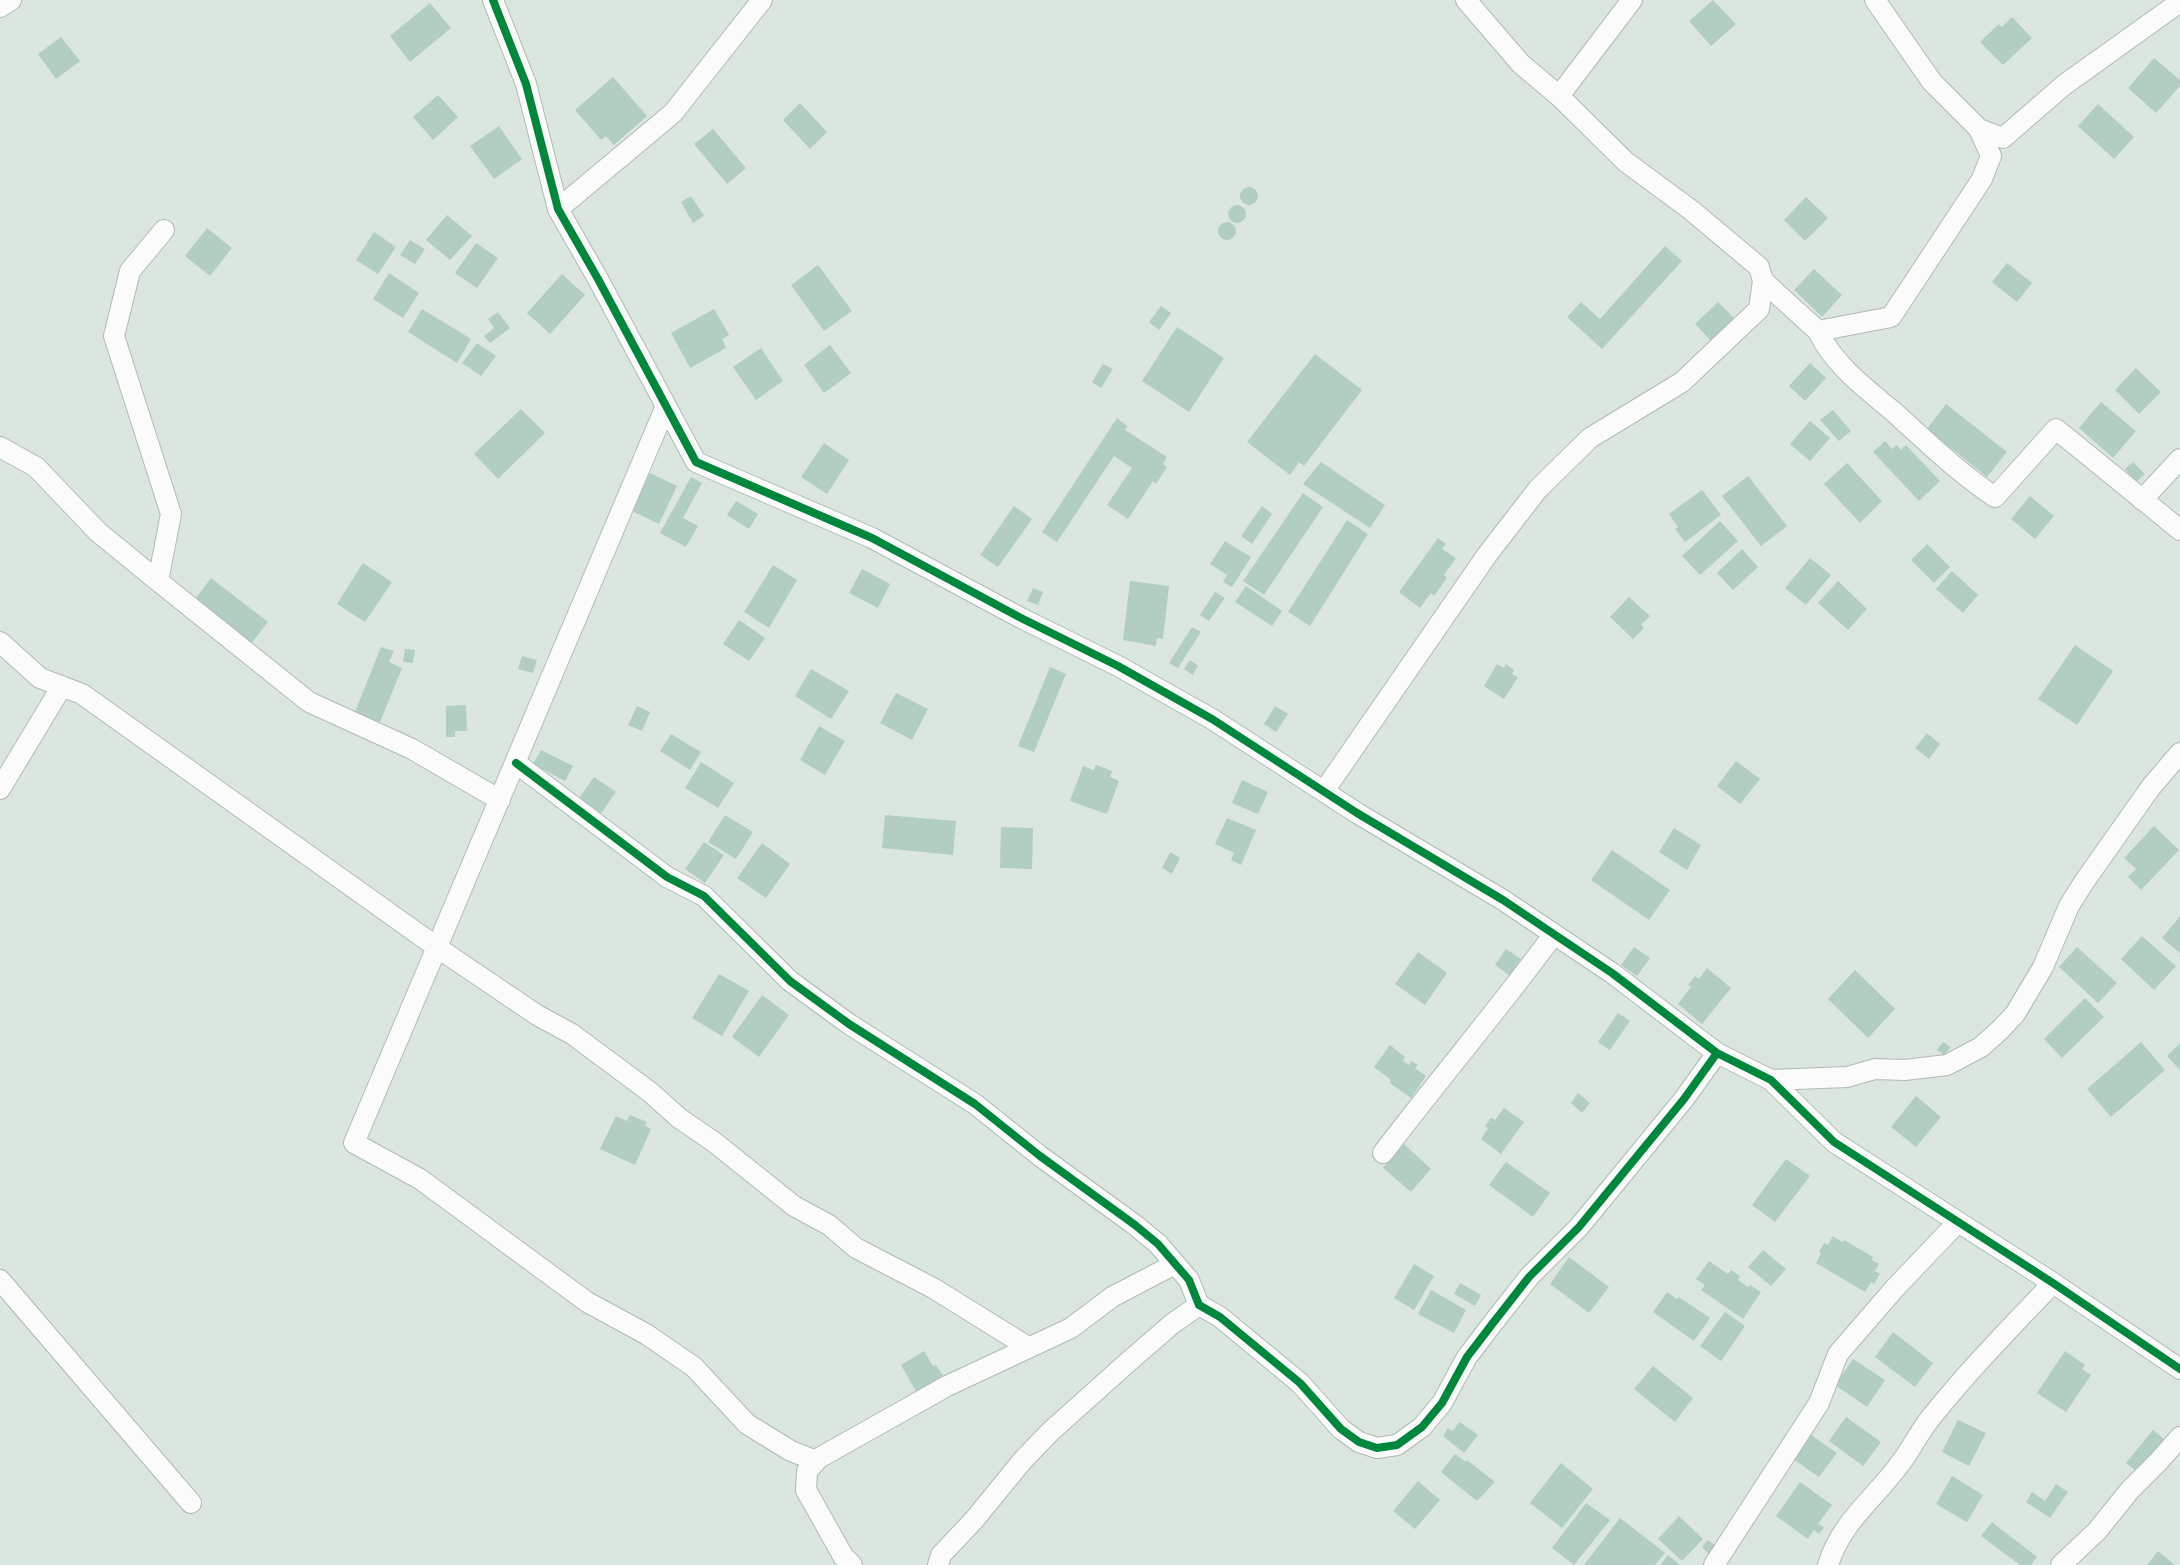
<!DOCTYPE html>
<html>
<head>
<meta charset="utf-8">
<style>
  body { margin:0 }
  canvas { display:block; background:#dbe7de }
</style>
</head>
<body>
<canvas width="2180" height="1565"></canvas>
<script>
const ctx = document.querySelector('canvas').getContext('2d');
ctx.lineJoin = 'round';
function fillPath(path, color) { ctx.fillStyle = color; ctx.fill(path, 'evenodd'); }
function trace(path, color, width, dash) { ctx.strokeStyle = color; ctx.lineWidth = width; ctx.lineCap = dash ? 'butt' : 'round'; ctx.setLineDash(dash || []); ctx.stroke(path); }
fillPath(new Path2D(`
  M1713,0l23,24 -25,22 -22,-25z
  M430,3l21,25 -41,34 -20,-26z
  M2012,17l20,21 -29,27 -23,-23 19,-18 3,3z
  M61,37l19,24 -24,18 -18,-25z
  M2154,58l26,22v6l-24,27 -28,-25z
  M613,77l34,39 -33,29 -8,-9 -5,4 -26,-30z
  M438,95l20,22 -25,23 -20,-23z
  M800,103l27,29 -17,17 -27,-29z
  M2098,104l36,33 -20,22 -36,-33z
  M499,126l23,33 -28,20 -24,-33z
  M713,129l33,39 -19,16 -33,-40z
  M1240 196a9 9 0 1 1 18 0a9 9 0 1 1-18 0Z
  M691,196l13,20 -11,7 -12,-21z
  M1806,197l22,21 -23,23 -21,-21z
  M1228 214a9 9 0 1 1 18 0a9 9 0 1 1-18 0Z
  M447,215l25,21 -22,24 -24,-20z
  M1218 231a9 9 0 1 1 18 0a9 9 0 1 1-18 0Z
  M207,228l25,20 -22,28 -25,-20z
  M374,232l22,15 -18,27 -22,-14z
  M410,240l15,9 -10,15 -15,-9z
  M476,243l22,15 -21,30 -22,-15z
  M1665,246l17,15 -80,88 -35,-32 14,-15 19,17z
  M2007,263l25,20 -15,19 -25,-20z
  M818,265l34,46 -28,20 -33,-46z
  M1814,269l28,26 -20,22 -28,-27z
  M389,273l30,20 -16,25 -30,-19z
  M562,274l23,21 -35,39 -23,-21z
  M1718,302l19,19 -23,23 -19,-20z
  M1161,306l10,7 -12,17 -10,-8z
  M422,309l49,30 -14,24 -49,-31z
  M714,309l15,26 -7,4 4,9 -36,20 -19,-35z
  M498,312l12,16 -20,15 -6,-7 10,-8 -6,-9z
  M1177,327l47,31 -35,54 -47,-31z
  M477,343l19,13 -15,20 -19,-13z
  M830,345l21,28 -27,20 -20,-28z
  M761,348l22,33 -27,19 -23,-33z
  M1315,354l47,36 -58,76 -5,-4 -9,13 -43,-33z
  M1810,363l16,15 -21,23 -16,-15z
  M1103,364l10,5 -12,19 -9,-6z
  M2136,368l25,24 -22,22 -24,-24z
  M2101,402l35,29 -23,27 -34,-30z
  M1946,404l61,48 -20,25 -60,-48z
  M521,409l24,24 -47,46 -24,-25z
  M1833,410l18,21 -12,10 -19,-21z
  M1117,418l10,8 -2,4 42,27 -4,7 4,3 -11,17 -3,-3 -25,38 -21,-14 25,-37 -18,-12 -57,86 -15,-10z
  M1810,421l20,17 -20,23 -20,-17z
  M1885,441l7,8 5,-4 4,5 5,-5 34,36 -21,20 -46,-49z
  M824,443l25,17 -22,34 -26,-17z
  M1321,462l64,43 -15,23 -67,-44z
  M2133,462l12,12 -9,8 -11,-13z
  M1847,463l35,38 -22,22 -36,-39z
  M650,473l27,13 -18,38 -27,-13z
  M1748,476l39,50 -26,20 -39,-50z
  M691,477l11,6 -19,35 15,8 -12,21 -26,-14z
  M1702,490l19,25 -36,27 -10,-13 3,-2 -9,-13z
  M1303,493l20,14 -59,88 -21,-14z
  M2030,496l24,20 -19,23 -24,-20z
  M736,501l22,13 -9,15 -22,-14z
  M1014,506l18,13 -34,48 -18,-12z
  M1262,506l10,8 -20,30 -11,-8z
  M1347,520l21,14 -58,92 -22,-14z
  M1720,521l18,20 -38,34 -18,-19z
  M1438,538l8,6 -4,5 14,9 -12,17 3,3 -13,18 -3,-3 -11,15 -21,-16z
  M1225,541l26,16 -19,30 -9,-5 4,-7 -17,-11z
  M1927,544l23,23 -16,16 -23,-23z
  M1742,549l16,18 -25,23 -16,-17z
  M1810,558l21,17 -25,30 -21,-17z
  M363,563l29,19 -27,40 -28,-18z
  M773,565l24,15 -28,48 -25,-16z
  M862,569l28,15 -12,24 -29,-15z
  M1952,571l26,24 -15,18 -27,-24z
  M211,578l57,44 -18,23 -57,-43z
  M1130,581l39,5 -6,53 -6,-1 -1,8 -33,-6z
  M1838,581l29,28 -19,21 -30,-27z
  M1246,586l36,25 -10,15 -37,-24z
  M1033,588l10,4 -5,13 -11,-4z
  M1215,592l10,6 -16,23 -9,-6z
  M1629,597l21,19 -9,9 3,3 -11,11 -23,-22z
  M739,620l26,18 -16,23 -26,-17z
  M1192,627l9,5 -23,36 -9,-5z
  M2075,645l38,26 -36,54 -39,-26z
  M381,647l13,4 -5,11 13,6 -22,54 -25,-10z
  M405,649l10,1 -2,13 -10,-1z
  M522,656l15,4 -4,13 -15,-4z
  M1190,660l8,6 -5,9 -9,-6z
  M1497,664l7,4 2,-4 8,6 -2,4 6,3 -14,22 -20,-13z
  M1050,667l16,7 -32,78 -16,-6z
  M811,669l38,22 -18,28 -36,-23z
  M896,693l32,16 -16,31 -32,-17z
  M466,705l1,26h-12v6h-9v-31z
  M637,706l13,6 -8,19 -14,-6z
  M1275,706l13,8 -12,18 -12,-8z
  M819,726l26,15 -20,34 -25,-15z
  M1927,733l13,11 -11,15 -14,-11z
  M671,734l30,18 -11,18 -30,-19z
  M541,750l32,16 -8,15 -32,-17z
  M1736,761l24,18 -20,25 -23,-18z
  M701,762l33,21 -16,25 -33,-20z
  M1096,765l16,6 -2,6 9,4 -12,33 -37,-13 13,-35 11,4z
  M594,777l22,15 -15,21 -22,-15z
  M1242,780l26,12 -10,22 -26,-11z
  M725,815l28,17 -17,27 -28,-17z
  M885,815l71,6 -3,34 -71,-7z
  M1227,818l29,12 -15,35 -10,-5 3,-7 -19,-9z
  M2154,826l25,24 -38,40 -13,-13 8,-8 -12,-11z
  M1001,827l32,1 -1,41 -32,-1z
  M1674,828l27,17 -14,25 -28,-18z
  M704,842l20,13 -19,28 -20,-14z
  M762,843l28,21 -24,34 -29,-20z
  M1612,850l58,40 -21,30 -58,-40z
  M1170,852l10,6 -8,16 -10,-6z
  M2180,916v37l-18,-15z
  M2142,936l34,30 -22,24 -33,-31z
  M1634,947l16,11 -13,18 -16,-11z
  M2077,947l40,36 -19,20 -39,-36z
  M1506,949l15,10 -11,17 -15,-11z
  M1418,952l29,21 -22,32 -30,-21z
  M1707,968l24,20 -29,36 -24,-20 13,-17 -3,-2 7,-9 4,3z
  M1855,970l40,39 -27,29 -40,-39z
  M719,974l30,17 -27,45 -30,-18z
  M762,995l27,20 -30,42 -27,-20z
  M2085,998l19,19 -42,41 -18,-19z
  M1618,1013l12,8 -20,29 -12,-8z
  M1943,1042l8,5 -7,8 -7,-5z
  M2141,1042l24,28 -54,47 -24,-28z
  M2180,1043v27l-13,-14z
  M1390,1045l15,12 -2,4 6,4 2,-4 7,4 -3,3 11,8 -15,22 -21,-15 1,-3 -17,-13z
  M1578,1093l12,10 -8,10 -11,-10z
  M1916,1096l25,21 -25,30 -25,-20z
  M1504,1108l20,14 -23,32 -20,-15 7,-11 -3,-2 6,-8 4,2z
  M630,1115l17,7 -2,4 6,3 -16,36 -35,-16 16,-33 11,5z
  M1404,1144l27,25 -20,23 -28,-24z
  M1786,1159l24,17 -35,46 -23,-17z
  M1506,1162l44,31 -17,24 -44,-32z
  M1833,1236l9,6 2,-2 29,17 -1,3 7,4 -4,7 5,3 -6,10 -3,-2 -6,10 -49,-29 5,-10 -2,-1 5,-9 4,2z
  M1763,1250l23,19 -15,17 -23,-19z
  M1569,1257l40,30 -20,26 -39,-29z
  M1709,1261l19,13 3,-4 9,6 -2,4 10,7 2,-2 11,7 -18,27 -42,-29 4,-5 -9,-6z
  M1414,1264l20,12 -20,34 -20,-12z
  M1460,1283l21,12 -6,11 -21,-12z
  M1431,1290l35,20 -12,23 -36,-19z
  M1667,1292l10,7 2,-2 31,21 -16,23 -41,-29z
  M1725,1312l20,14 -24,35 -21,-15z
  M1893,1332l40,31 -18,24 -40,-30z
  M924,1351l9,15 3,-1 8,12 -27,16 -16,-28z
  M2065,1351l20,14 -3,4 9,6 -25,37 -29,-19z
  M1853,1359l32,21 -18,27 -32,-22z
  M1653,1366l40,32 -18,24 -41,-33z
  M1846,1417l35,25 -18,24 -34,-25z
  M1958,1420l28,13 -17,33 -27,-14z
  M1460,1422l18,13 -14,18 -21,-17 5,-8 4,3z
  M2153,1430l12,10 -27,32 -12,-9z
  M1811,1435l26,18 -18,24 -26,-18z
  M1455,1454l11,8 1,-2 28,22 -18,19 -36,-29z
  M1561,1463l32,26 -31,39 -32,-25z
  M1952,1476l31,19 -16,27 -31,-18z
  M1418,1481l22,19 -25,29 -22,-18z
  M1800,1482l32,23 -14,19 6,3 -5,7 -5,-4 -6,9 -32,-23z
  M2056,1484l12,8 -18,26 -24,-16 6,-10 13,9z
  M1586,1503l24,17 -36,45 -22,-17z
  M1679,1516l24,23 -21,22 -24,-22z
  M1620,1518l45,35 -10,12h-71z
  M1992,1522l45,35 -6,8h-11l-39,-29z
  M1708,1540l8,6 -7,8 -7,-7z
  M2158,1551l17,14h-28z
  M1668,1555l12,10h-20z`), '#b2cdc2');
const minor = new Path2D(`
  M493,0l33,84 32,125 40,70 98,183 176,76 149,80 97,48 94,53 145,94 146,87 109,73 105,80 54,27 63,62 219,141 127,86
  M1466,0l55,64 38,32 73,-96
  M1875,0l57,82 47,47 24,9 61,-53 116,-83
  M0,7l11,-7
  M558,209l115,-96 89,-113
  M164,230l-34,41 -16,65 57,178 -13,67 151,121 103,47 88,51
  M1763,281l55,50 73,-14 91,-138 9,-23 -12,-27
  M1818,331c16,35 49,58 78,83 32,29 63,59 99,83l61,-68 124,101
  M666,406l-312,737 66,36 167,123 59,32 48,33 53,57 44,27 25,10
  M0,447l36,20 62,65 60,49
  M2142,500l38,-41
  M0,642l40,36 42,16 356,254 99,67 35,19 78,58 29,26 35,24 80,64 35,19 27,23 77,40 95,59
  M516,763l151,114 37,19 86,85 59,43 126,80 65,52 95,69 23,19 31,36 10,25 21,12 80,66 41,46 18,13 18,6 20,-3 25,-18 20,-24 25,-46 26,-34 36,-46 50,-50 105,-128 33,-46
  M0,789l62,-103
  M1324,791l163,-236 51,-66 52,-51 92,-56 77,-73 4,-28 -4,-14 -68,-57 -65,-48 -67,-66
  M1771,1080l76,-3 28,-8 30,1 42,-5 34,-18 19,-17 15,-16 28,-47 26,-61 15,-24 67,-95 29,-34
  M1383,1153c56,-74 116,-144 171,-219
  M0,1280l191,223
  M852,1565l-9,-9 -37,-66 1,-19 12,-13 128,-72 124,-58 41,-31 63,-33
  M938,1565l3,-10 33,-35 49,-60 27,-28 77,-69 45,-39 27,-19
  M1714,1565l105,-162 19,-49 57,-66 63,-66
  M1828,1565c14,-45 48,-67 74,-104 11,-15 19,-32 31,-46 37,-46 79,-89 120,-132
  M2061,1565l36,-34 33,-41 29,-29 21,-24`);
trace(minor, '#b0bab3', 22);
trace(minor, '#fafbfa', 20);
trace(new Path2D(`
  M493,0l33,84 32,125 40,70 98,183 176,76 149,80 97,48 94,53 145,94 146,87 109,73 105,80 54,27 63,62 219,141 127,86
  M516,763l151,114 37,19 86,85 59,43 126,80 65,52 95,69 23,19 31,36 10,25 21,12 80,66 41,46 18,13 18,6 20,-3 25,-18 20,-24 25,-46 26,-34 36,-46 50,-50 105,-128 33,-46`), '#00873e', 8);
</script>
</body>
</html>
